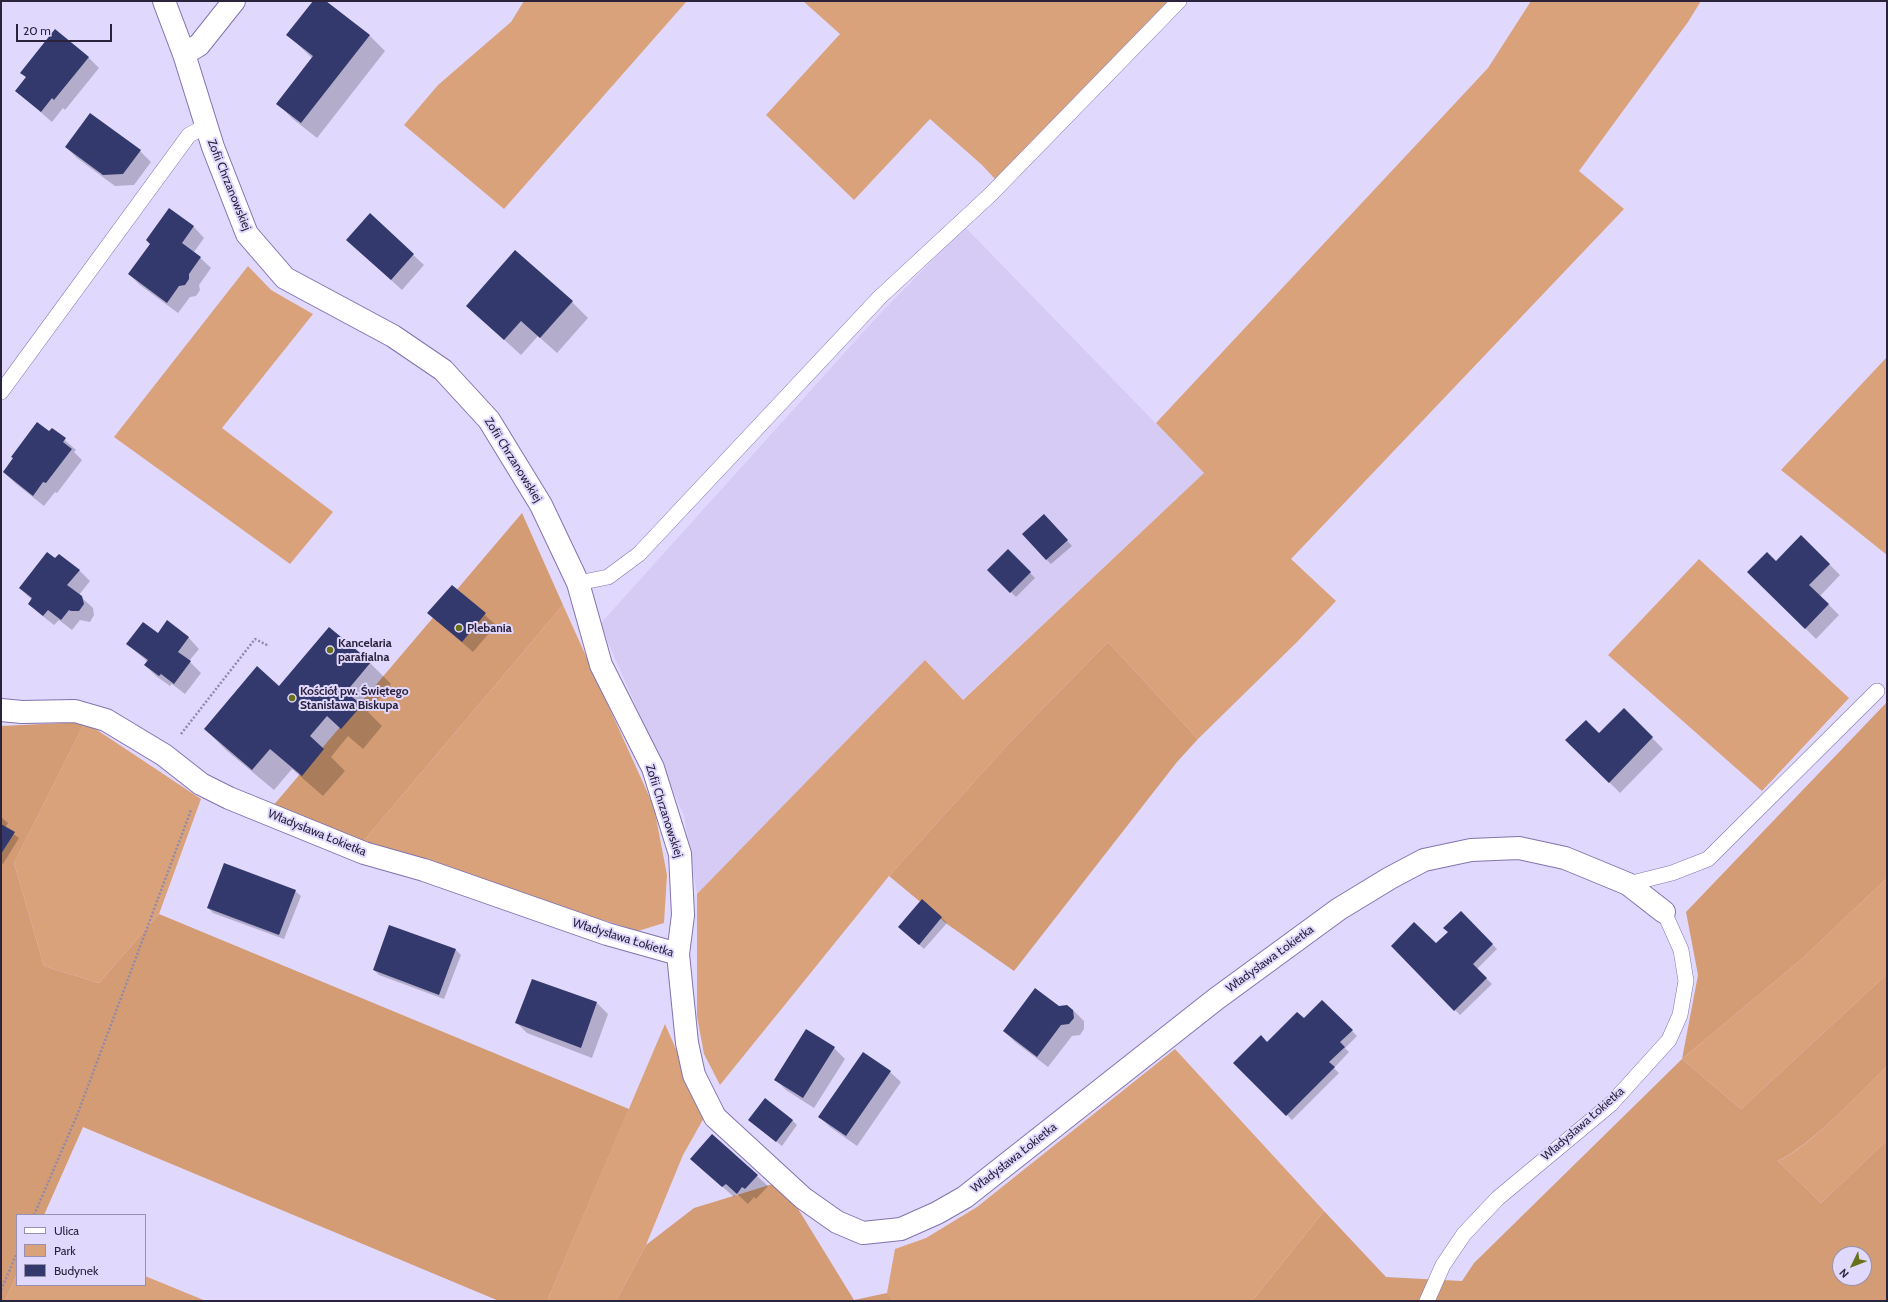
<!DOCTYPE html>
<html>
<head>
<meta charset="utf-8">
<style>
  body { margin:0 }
  #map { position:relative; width:1888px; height:1302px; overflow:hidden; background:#e1d8fe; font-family:Cabin,sans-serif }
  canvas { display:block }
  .frame { position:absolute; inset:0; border:2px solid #2a233b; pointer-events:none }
  .legend { position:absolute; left:16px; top:1214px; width:130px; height:72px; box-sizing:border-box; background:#e1d8fe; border:1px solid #9890b0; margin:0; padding:5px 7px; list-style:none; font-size:12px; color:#2a233b }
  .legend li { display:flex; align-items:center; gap:8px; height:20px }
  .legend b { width:20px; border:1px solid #9890b0 }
  .north { position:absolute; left:1832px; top:1246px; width:40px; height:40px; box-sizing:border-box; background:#e1d8fe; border:1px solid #9890b0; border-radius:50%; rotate:227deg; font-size:11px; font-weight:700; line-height:16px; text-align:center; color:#2a233b }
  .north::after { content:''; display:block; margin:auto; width:14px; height:18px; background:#67711a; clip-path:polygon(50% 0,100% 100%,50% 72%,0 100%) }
  .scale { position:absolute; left:16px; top:24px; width:96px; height:18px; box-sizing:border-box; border:2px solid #2a233b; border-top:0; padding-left:5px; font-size:12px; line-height:14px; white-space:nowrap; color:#2a233b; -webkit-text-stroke:3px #e1d8fe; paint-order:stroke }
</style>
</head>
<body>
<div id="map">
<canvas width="1888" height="1302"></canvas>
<div class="frame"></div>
<ul class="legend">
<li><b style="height:5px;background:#fff"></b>Ulica</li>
<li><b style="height:11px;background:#daa27b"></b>Park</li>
<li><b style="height:11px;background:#33396c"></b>Budynek</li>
</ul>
<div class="north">N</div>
<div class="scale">20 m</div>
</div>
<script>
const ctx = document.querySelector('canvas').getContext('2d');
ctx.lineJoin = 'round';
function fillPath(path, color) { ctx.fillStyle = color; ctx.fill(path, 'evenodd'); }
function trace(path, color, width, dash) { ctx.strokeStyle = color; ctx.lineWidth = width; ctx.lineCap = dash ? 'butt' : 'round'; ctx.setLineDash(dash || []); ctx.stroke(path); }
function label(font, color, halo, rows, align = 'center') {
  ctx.font = font + ' Cabin,sans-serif'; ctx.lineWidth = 4; ctx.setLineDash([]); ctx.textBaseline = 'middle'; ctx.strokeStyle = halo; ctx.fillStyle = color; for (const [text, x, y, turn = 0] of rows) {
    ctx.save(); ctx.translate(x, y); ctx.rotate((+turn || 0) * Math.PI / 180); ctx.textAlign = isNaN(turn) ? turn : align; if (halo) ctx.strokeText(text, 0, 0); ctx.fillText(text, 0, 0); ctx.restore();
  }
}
fillPath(new Path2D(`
  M965,227l239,246 -242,227 -37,-40 -228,234 -13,-78 -84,-192 276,-306z`), '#d5cbf5');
fillPath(new Path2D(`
  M524,1h163l-183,208 -100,-84 34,-40 73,-63z
  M803,1h365l-173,178 -13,-14 -52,-46 -76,81 -88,-85 74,-81z
  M1531,1h170l-13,21 -109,149 45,38 -333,350 45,42 -39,41 -99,97 -90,-97 -98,100 -121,134 -169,209 -16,-31 -7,-38v-122l228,-234 38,40 241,-227 -48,-50 332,-355z
  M248,266l23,24 42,24 -91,114 111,84 -43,52 -176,-127z
  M1887,357v198l-106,-85z
  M1699,559l150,139 -87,93 -154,-136z
  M563,605l91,202 13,68 -3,48 -26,8 -277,-87z
  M85,722l116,77 -42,115 -60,69 -55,-17 -30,-103z
  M1887,878v96l-146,135 -59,-50 121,-101z
  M665,1024l40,92 -22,39 -37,90 -30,56h-69z
  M1175,1049l149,162 -72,90h-358l-7,-8 8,-44 31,-11 51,-31z
  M1887,1066v74l-66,63 -43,-42c36,-17 79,-67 109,-95z
  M17,1274v11h128v-9l61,25h-201z`), '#daa27b');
fillPath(new Path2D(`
  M522,513l41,92 -202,239 -89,-37z
  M1108,642l90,97 -21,23 -163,209 -67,-47 -58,-48 121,-134z
  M1887,702v176l-84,80 -121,101 59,50 146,-135v92c-30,29 -73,77 -109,95l43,42 66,-63v161h-635l72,-90 62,66 76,4 12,-18 208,-204 16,-84 -12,-63zM1840,1254h24v24h-24z
  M85,722l-71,141 30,103 55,17 60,-69 470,195 -82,192h-48l-416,-174 -39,88h-27v59l-12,27h-4v-575z
  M776,1183l16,16 62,101 33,-7 7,8h-278l30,-56 48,-37z`), '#d49c74');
fillPath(new Path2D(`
  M314,1h11l44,34 16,16 -68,87 -24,-19 -16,-16 35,-45 -24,-23z
  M88,57l11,11 -34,42 -2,-2 -11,14 -36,-31 11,-13 -6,-6z
  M91,114l49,37 11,11 -17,23 -19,1 -38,-28 -11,-11z
  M169,209l25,18 10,11 -10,14 17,16 -12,17 1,5 -4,6 -6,1 -12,16 -38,-28 -11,-11 22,-30z
  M370,215l54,50 -22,25 -44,-40z
  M572,302l16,16 -31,35 -19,-17 -17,19 -54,-49z
  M52,429l24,21 -2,2 8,8 -25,33 -2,-1 -11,14 -29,-23 -11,-11z
  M1049,520l23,26 -21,18 -5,-5z
  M1801,536l39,39 -20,21 19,19 -23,24 -67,-67 27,-10z
  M1008,550l27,28 -19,19 -27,-27z
  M55,560l24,10 11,11 -11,14 14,13 1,7 -4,7 -10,-2 -8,10 -13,-10 -5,5 -14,-11 -11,-10 3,-4 -12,-12z
  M452,586l44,39 -23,27 -45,-39z
  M167,622l22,16 10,11 -10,12 12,12 -16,21 -13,-10 -2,2 -14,-10 -11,-11 3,-3 -21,-18 31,-10z
  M330,629l40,34 21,21 -23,28 14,14 -19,23 -15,-13 -17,21 14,14 -22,25 -31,-27 -18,21 -48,-40 -21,-21 74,-42z
  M1624,709l39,40 -43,44 -53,-53 32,-6z
  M1,817l7,6 -3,5 14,10 -16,26 -2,-1z
  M295,891l6,5 -17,43 -71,-26 -5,-5z
  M922,900l25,23 -23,26 -19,-17z
  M1461,912l36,37 -20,20 15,15 -32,31 -68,-69 44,-1 13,-13z
  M390,926l66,24 5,5 -17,44 -65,-24 -5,-5z
  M533,980l64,23 11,11 -16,44 -65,-25 -11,-11z
  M1322,1001l35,35 -12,12 4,4 -15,16 5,5 -47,47 -57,-57 69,-44z
  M1059,1007l14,3 11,11v8l-4,6 -8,1 -24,31 -33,-25 -11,-11z
  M834,1048l11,11 -31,49 -28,-18 -11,-11z
  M890,1072l11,10 -44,64 -27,-19 -10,-10z
  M749,1120h43l5,5 -15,21z
  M691,1159l66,17 11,10 -12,13 -2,-2 -6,7 -11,-10 -3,3z`), '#0003');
fillPath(new Path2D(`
  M313,1h13l44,34 -69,88 -25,-19 37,-48 -27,-21z
  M55,29l34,28 -35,43 -2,-2 -11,14 -26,-21 11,-14 -6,-4z
  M90,113l51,37 -18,24 -20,1 -38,-28z
  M169,208l25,18 -12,17 19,14 -12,17v5l-4,6 -6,1 -12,17 -39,-29 22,-30 -4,-4z
  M370,213l44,41 -23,26 -45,-40z
  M515,250l58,51 -33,37 -19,-17 -17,19 -38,-34z
  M37,422l12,9 3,-3 14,10 -3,4 9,7 -26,34 -3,-1 -10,14 -30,-24 10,-14 -2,-1z
  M1044,514l24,26 -22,20 -24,-26z
  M1801,535l29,29 -21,21 20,19 -24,25 -58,-57 20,-20 9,9z
  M1008,549l23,23 -21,21 -23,-23z
  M47,552l8,6 4,-4 21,16 -13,15 15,11 2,8 -5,7h-8l-2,-1 -8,10 -13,-10 -5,6 -15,-12 4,-6 -13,-10z
  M452,585l34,28 -24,29 -35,-29z
  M167,620l22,17 -11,15 13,9 -17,23 -13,-10 -2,2 -15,-11 4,-5 -22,-16 17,-22 15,11z
  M329,627l42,35 -25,30 16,13 -21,24 -14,-13 -17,20 14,13 -22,27 -32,-27 -18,21 -48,-41 53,-63 22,20z
  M1624,708l29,29 -44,46 -44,-43 21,-20 13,13z
  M1,824l14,8 -14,22z
  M224,863l72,27 -17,45 -72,-27z
  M922,899l20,18 -23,28 -21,-18z
  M1461,911l32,33 -20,20 14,14 -33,33 -63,-65 23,-24 22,21 12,-11 -5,-4z
  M389,925l67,24 -17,46 -66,-25z
  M532,979l65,23 -16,46 -66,-25z
  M1035,988l24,18 8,-1 6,5 1,8 -5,6 -8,1 -24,32 -34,-26z
  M1322,1000l31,30 -13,12 5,5 -16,15 6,5 -49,49 -53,-53 28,-28 6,7 30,-30 7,6z
  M806,1029l29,18 -32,51 -29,-18z
  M863,1052l28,19 -45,65 -28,-19z
  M765,1098l28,22 -17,22 -28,-22z
  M712,1134l46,41 -13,14 -3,-2 -5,7 -11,-10 -4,3 -32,-28z`), '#33396c');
const service = new Path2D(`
  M1,392l188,-257 17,-9
  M578,583l30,-6 31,-23 241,-257 110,-102 189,-194
  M1628,884l44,-11 36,-14 169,-168
  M1427,1301l16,-36 21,-31 34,-36 113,-94 58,-64 11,-25 6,-34 -5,-31 -17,-38`);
const minor = new Path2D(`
  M164,1l20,53 29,93 34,87 38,44 108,58 50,34 46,50 52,85 37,78 23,82 52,103 27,86 3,61 -5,39 9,89 7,32 21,42 88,81 34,24 26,11 38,-4 36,-16 28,-16 251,-198 123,-90 51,-31 34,-18 47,-10 48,-2 46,10 63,26 36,28
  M184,54l15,-9 35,-44
  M1,710l21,2 53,-1 31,9 58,35 37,29 28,14 135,55 60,17 183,64 71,20`);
trace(service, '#8373ae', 16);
trace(minor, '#8373ae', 24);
trace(new Path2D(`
  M181,734l74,-95 14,7
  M34,1215l44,-102 113,-303
  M1,1290l16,-37`), '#9189a9', 2.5, [2, 2]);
trace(service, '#fff', 15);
trace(minor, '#fff', 22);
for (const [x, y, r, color] of [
  [459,628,4,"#67711a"],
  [330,650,4,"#67711a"],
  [292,698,4,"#67711a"]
]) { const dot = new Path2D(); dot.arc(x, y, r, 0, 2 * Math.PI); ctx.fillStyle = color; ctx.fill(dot); trace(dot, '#e1d8fe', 1.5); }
label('12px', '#2a233b', '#e1d8fe', [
  ["Zofii Chrzanowskiej",229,185,68],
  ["Zofii Chrzanowskiej",513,460,58],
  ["Zofii Chrzanowskiej",664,811,72],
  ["Władysława Łokietka",317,833,22],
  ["Władysława Łokietka",623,938,17],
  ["Władysława Łokietka",1270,959,-36],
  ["Władysława Łokietka",1583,1124,-41],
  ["Władysława Łokietka",1014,1158,-38]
]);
label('bold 12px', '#2a233b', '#e1d8fe', [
  ["Plebania",467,628],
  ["Kancelaria",338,643],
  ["parafialna",338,657],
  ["Kościół pw. Świętego",300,691],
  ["Stanisława Biskupa",300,705]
], 'left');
</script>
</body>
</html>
